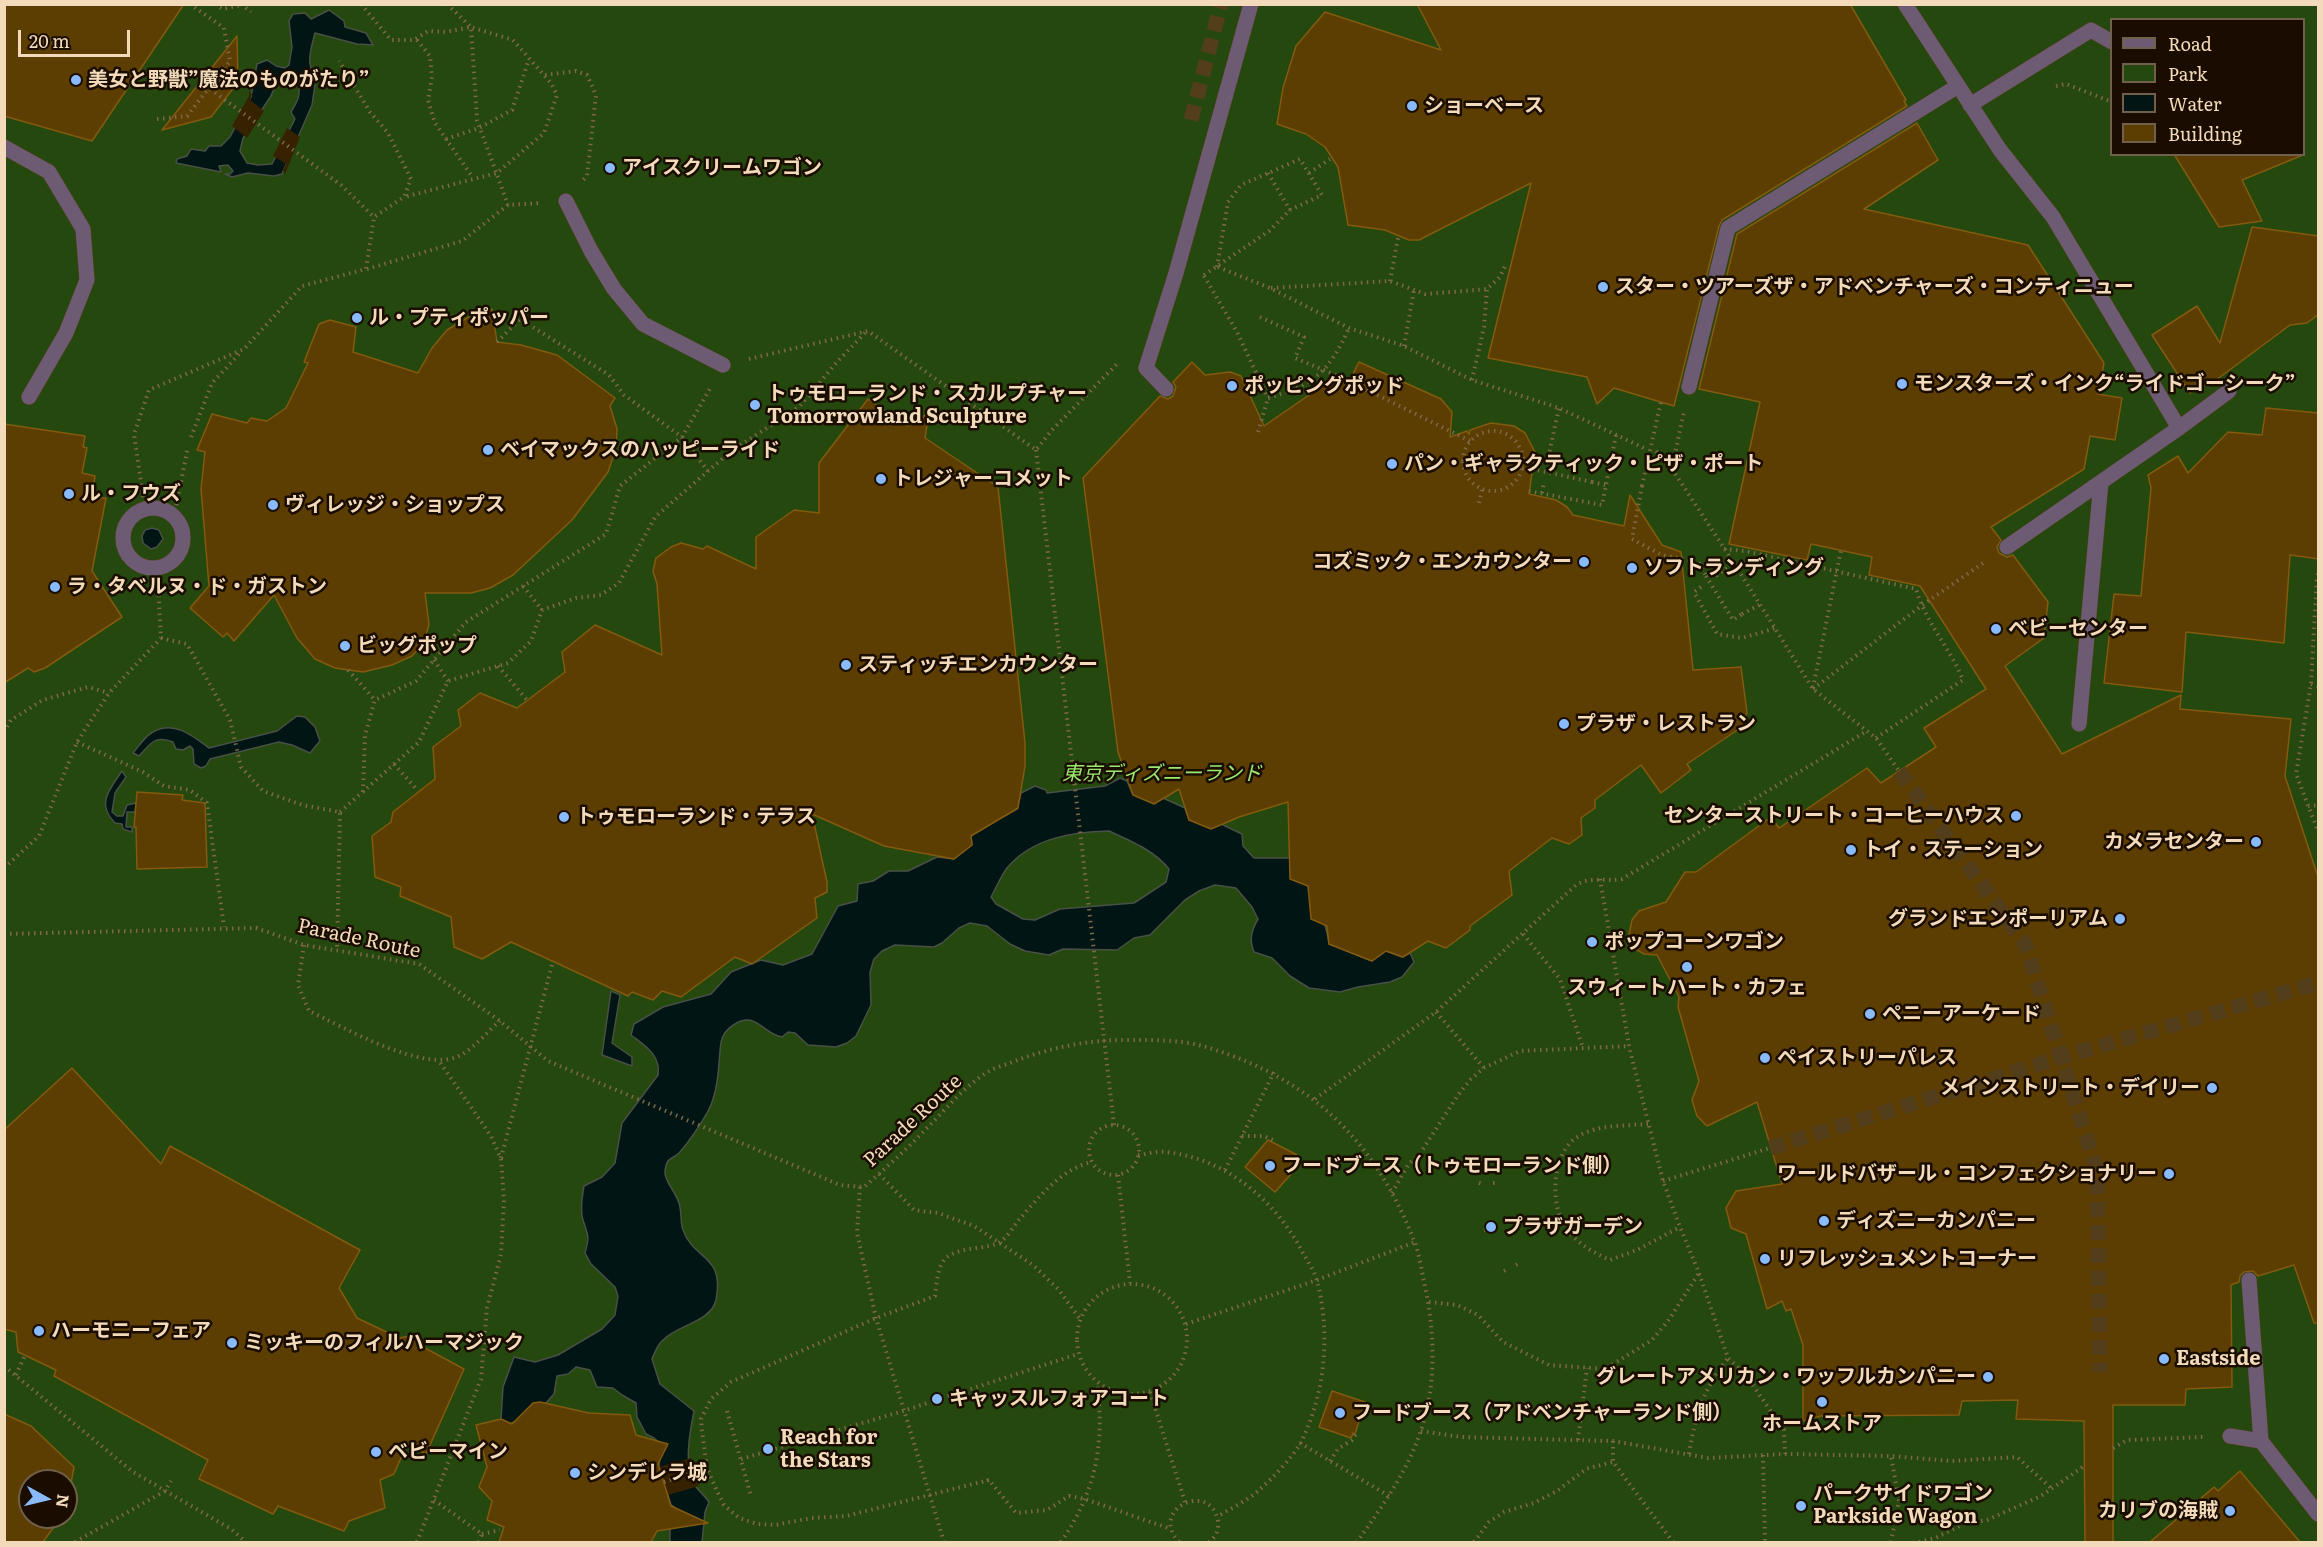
<!DOCTYPE html>
<html>
<head>
<meta charset="utf-8">
<style>
  body { margin:0 }
  #map { position:relative; width:2323px; height:1547px; overflow:hidden; background:#372200; font-family:Literata,serif }
  canvas { display:block }
  .frame { position:absolute; inset:0; border:6px solid #f2daba; pointer-events:none }
  .legend { position:absolute; left:2110px; top:18px; width:195px; height:138px; box-sizing:border-box; background:#1a0d00; border:2px solid #705f4a; margin:0; padding:8px 10px; list-style:none; font-size:18px; color:#f2daba }
  .legend li { display:flex; align-items:center; gap:12px; height:30px }
  .legend b { width:30px; border:2px solid #705f4a }
  .north { position:absolute; left:18px; top:1469px; width:60px; height:60px; box-sizing:border-box; background:#1a0d00; border:2px solid #705f4a; border-radius:50%; rotate:98deg; font-size:16px; font-weight:700; line-height:24px; text-align:center; color:#f2daba }
  .north::after { content:''; display:block; margin:auto; width:21px; height:27px; background:#89bafc; clip-path:polygon(50% 0,100% 100%,50% 72%,0 100%) }
  .scale { position:absolute; left:18px; top:30px; width:112px; height:27px; box-sizing:border-box; border:3px solid #f2daba; border-top:0; padding-left:8px; font-size:18px; line-height:21px; white-space:nowrap; color:#f2daba; -webkit-text-stroke:4px #1a0d00; paint-order:stroke }
</style>
</head>
<body>
<div id="map">
<canvas width="2323" height="1547"></canvas>
<div class="frame"></div>
<ul class="legend">
<li><b style="height:8px;background:#6d5b74"></b>Road</li>
<li><b style="height:16px;background:#25480e"></b>Park</li>
<li><b style="height:16px;background:#011515"></b>Water</li>
<li><b style="height:16px;background:#5c3d02"></b>Building</li>
</ul>
<div class="north">N</div>
<div class="scale">20 m</div>
</div>
<script>
const ctx = document.querySelector('canvas').getContext('2d');
ctx.lineJoin = 'round';
function fillPath(path, color) { ctx.fillStyle = color; ctx.fill(path, 'evenodd'); }
function trace(path, color, width, dash) { ctx.strokeStyle = color; ctx.lineWidth = width; ctx.lineCap = dash ? 'butt' : 'round'; ctx.setLineDash(dash || []); ctx.stroke(path); }
function label(font, color, halo, rows, align = 'center') {
  ctx.font = font + ' Literata,"Noto Sans JP",serif'; ctx.lineWidth = 5; ctx.setLineDash([]); ctx.textBaseline = 'middle'; ctx.strokeStyle = halo; ctx.fillStyle = color; for (const [text, x, y, turn = 0] of rows) {
    ctx.save(); ctx.translate(x, y); ctx.rotate((+turn || 0) * Math.PI / 180); ctx.textAlign = isNaN(turn) ? turn : align; if (halo) ctx.strokeText(text, 0, 0); ctx.fillText(text, 0, 0); ctx.restore();
  }
}
fillPath(new Path2D(`
  M5,5h2313v1537h-2313zM2112,20h192v134h-192zM30,1481h36v36h-36z`), '#25480e');
const water = new Path2D(`
  M329,10l15,11 1,6 21,6 7,12 -16,-1 -42,-11c-4,16 -10,31 1,45l-4,27 -30,69 -8,2 -26,-3 -16,4 -7,-3h5l3,-3 -5,-6 -9,1 2,6 -45,-9 1,-4 10,-3 4,-7 14,2 4,-5h12l9,-9 21,-40 6,-33 10,-4 9,6 9,2 4,-3 3,-18 -3,-26 4,-7 12,-1 6,6zM295,77l4,3c1,16 0,19 -8,32l4,7 -23,45 -14,1 -11,-2 -7,-12 3,-13 28,-42c4,-12 12,-16 24,-19z
  M152,528l7,2 4,9 -6,8 -6,2 -8,-6 -1,-7 3,-6z
  M297,716l8,1 10,10 5,14 -10,12 -18,-8 -13,-3 -69,17 -4,7 -5,2 -7,-4 -1,-15 -3,-3 -7,4 -7,-1 -3,-7c-18,-7 -22,1 -34,14l-6,-3c6,-7 12,-17 20,-21 21,-12 40,4 56,16l68,-17z
  M122,771l4,6 -11,16 -3,19 5,4h6l4,-11 9,-2 -1,9h-8l-1,15h6v5l-9,-3 -1,-5 -7,-1c-19,-19 -6,-33 7,-52z
  M1120,778l7,3 6,14 30,3 22,10 4,12 32,4 21,10 1,12 11,12h36c18,27 35,54 39,86l43,17 14,-10 16,6 8,-4 4,9 -12,15 -12,5 -32,5 -18,5 -31,-4 -19,-12 -18,-18 -18,-6c-5,-12 -3,-21 4,-33l-6,-12 -16,-19 -21,-3 -16,6 -14,9 -35,35 -16,3 -17,12 -54,-1 -14,6 -24,-4 -15,-7 -23,-18 -17,-3 -11,5 -17,15 -8,4 -39,-2 -13,6 -8,8 -4,13 1,33 -15,31 -9,7 -11,4 -28,-2 -13,-12 -7,-1 -6,5c-19,-3 -26,-26 -47,-13 -17,10 -14,22 -16,39 -1,15 -3,31 -9,44 -6,13 -22,36 -31,46 -3,3 -8,5 -11,8 -2,3 -3,10 -3,13 2,10 11,19 14,29 3,9 1,19 4,27 11,31 42,24 33,70 -5,22 -39,25 -53,40 -6,5 -8,12 -11,19l8,25 34,27c-4,19 -12,62 3,77 4,5 8,8 12,14l-4,10 -3,30h-32v-13l6,-3c2,-9 5,-16 -5,-21l-12,-38 2,-23 -7,-6 -8,-4 -9,-17 -1,-14 -14,-8 -9,-7 -16,-1 -7,-17 -14,-3 -8,7 -11,2 -3,18 -8,9h-13l-6,12 -17,9 -9,-5 2,-32 11,-30 21,5 23,-7 44,-26 13,-14 3,-19 -3,-9 -24,-23 -6,-11c5,-18 3,-17 -2,-33 -3,-10 -1,-23 1,-34l18,-9 13,-14 7,-40 36,-48c3,-20 -13,-29 -27,-40l3,-11 29,-17 48,-13 20,-22 30,-12 22,5 29,-11 26,-48 19,-5 1,-17 15,-3 16,-10h19l29,-14 17,2 18,-14 -1,-10 11,-15 10,3 25,-14 4,-16 14,-7 11,4 1,3 58,-7zM1109,831c21,10 45,19 60,38l-3,13 -32,21 -74,6 -25,11 -12,-1 -27,-15 -5,-7c5,-9 10,-21 16,-29 25,-30 65,-36 102,-37z
  M611,991l9,4 -8,48 20,14v9l-30,-11z`);
fillPath(water, '#011515');
trace(water, '#495046', 1.5);
fillPath(new Path2D(`
  M249,91l3,3 -2,6 14,11 -17,27 -15,-12 17,-30z
  M287,128l13,9 -15,37 -2,-3 3,-7 -13,-8z
  M691,1458l1,14 7,14 -31,9 -9,-28z`), '#372200');
const building = new Path2D(`
  M4,4h180l-92,137 -88,-25z
  M1417,4h433l56,96 -2,1 3,5 -185,114 -3,6 -45,180 -60,-18 -17,16 -10,-27 -99,-19 43,-175 -112,57h-10l-24,-10 -37,-5 -10,-58 -13,-20 -19,-13 -29,-10 6,-36 13,-42 29,-34 116,38z
  M237,36l1,46 -27,35 -49,13z
  M1917,123l21,37 -74,49 164,36 76,118 -6,31 24,4 -7,42 -25,-4 -6,33 -93,58 10,13 -4,7 2,6 8,4 6,-2 35,47 -4,36 -39,28 57,88 119,-59 -1,14 111,10 -6,57 34,104v443h-5l-20,-58 -36,11 -5,-5 -9,1 -4,4 -1,6 -8,3 1,102 -46,2 -1,16h-72v137h-28l-1,-121 -68,-2 2,-19 -56,1 -3,14 -138,1 -18,5v-76l-12,-36 -5,2 -4,-10 -15,8 -21,-75 -15,-6 -5,-20 10,-17 46,-7 -25,-82 -50,24 -10,-10 -5,-16 7,-19 -21,-74 1,-10 -22,-42 -13,-1 -17,-10 5,-24 7,-9 27,-9 19,-30h11l75,-55 8,11 88,-60 14,15 55,-36 -12,-19 62,-39 -66,-103 -51,-11 3,-18 -61,-13 -4,16 -78,-16 31,-142 -61,-13 38,-155z
  M2174,154h129v1l-61,25 20,41 -43,6z
  M2252,227l67,9v78l-12,9 -17,2 -82,61 1,-3 -19,10 -38,-58 45,-29 23,37z
  M492,309l5,33 24,3 36,10 58,43 -5,8 7,23 -1,19 -8,24 -36,48 -59,55 -23,13 -19,5h-46l4,31 -5,19 -12,13 -20,9 -29,7 -28,-4 -20,-9 -18,-21 -23,-43 -40,46 -7,-8 -4,4 -33,-29 19,-22 -8,-97 4,-37 -8,-2 15,-36 35,9 4,-5 16,3 19,-13 22,-45 -4,-1 15,-38 11,-4 26,7 -3,25 65,21 14,-25 15,-18 20,-12z
  M1192,362l13,13 25,-3 11,4 23,50 61,-42 26,-6 8,-16 82,37 11,13 -2,25 17,-6 2,3 1,-4 21,-7 23,3 11,7 10,19 -6,42 27,6 11,7 6,8 51,11 6,-31 32,50 19,7 12,118 48,-3 6,46 -5,14 -55,37 4,6 -30,23 -20,-28 -46,35v8l-14,10 1,17 -13,9 -17,-6 -43,33 3,24 -42,31v4l-24,18 -18,-7 -25,16 -17,-6 -14,10 -43,-17 -2,-18 -16,-7 -3,-33 -18,-7 -2,-77 -49,15 -28,12 -22,-9 -10,-31 -25,15 -21,-9 -15,-43 -35,-274 77,-82 8,3 5,-3 3,-9 -3,-5z
  M868,399l39,27 22,-13 -4,25 73,49 27,256v23l-7,42 -47,28 1,9 -18,14 -70,-13 -72,-32 15,68v10l-12,6 2,20 -65,46 -17,-7 -54,40 -19,-6 -9,9 -21,-8 -4,4 -117,-54 -29,17 -28,-12 -3,-30 -51,-21 1,-9 -26,-10 -3,-41 19,-14 2,-10 42,-33 -2,-32 28,-21 -3,-16 22,-17 37,15 48,-36 -3,-20 33,-27 67,30 -5,-71 -4,-13 3,-13 15,-11 10,-4 22,6 4,-3 49,23v-32l38,-27 25,3v-50z
  M2266,408l53,5v146l-29,-4 -6,88 -98,-11 -4,60 -78,-9 10,-89 27,2 10,-108 -3,-13 30,-19 10,17 40,-41 34,3z
  M4,424l81,12 -2,11 4,1 -5,25 13,3 -3,21 14,1 -14,73 30,46 -77,51 -11,4 -6,-4 -24,15z
  M137,792l46,3 -1,5 23,3 2,64 -70,2 -1,-42h-2z
  M72,1068l89,96 9,-18 190,104 -21,38 18,30 42,20 16,-3 8,12 41,22 -38,85 -19,-10 -13,30 -14,6 5,28 -36,13 -5,10 -66,-25 -5,8 -74,-35 9,-19 -154,-84 2,-6 -38,-18 -2,-20 -12,-3v-199z
  M1268,1140l31,16 -4,6 5,2 -25,28 -30,-25z
  M1332,1391l33,11 -10,32 -2,-1 -2,5 -32,-11z
  M540,1402l49,11 41,2 6,20 32,9 -10,20 13,42 37,17 -51,8 -6,11h-152l5,-15 -17,-7 5,-19 -13,-14 8,-20 -11,-42 25,-6 11,5 21,-21z
  M4,1414l27,12 43,41 -8,43v-29h-36v36h31l-18,25h-39z
  M2240,1471l60,71h-150l64,-55 4,4z`);
fillPath(building, '#5c3d02');
trace(building, '#835a0e', 1.5);
trace(new Path2D(`
  M1191,120l30,-116
  M1899,771l126,173 72,227 3,201
  M1770,1148l292,-91 256,-74`), '#533e1c', 15, [15, 8]);
const minor = new Path2D(`
  M1905,4l95,146 53,67 126,211
  M1970,105l121,-75 21,12
  M4,147l45,25 34,57 4,51 -21,53 -37,64
  M566,201l25,50 23,38 29,35 80,41
  M1689,387l39,-159 230,-142
  M1166,389l-20,-21 30,-95 75,-269
  M123 538a30 30 0 1 1 60 0a30 30 0 1 1-60 0Z
  M2007,547l172,-119 50,-37
  M2079,724l22,-242
  M2249,1280l12,161
  M2230,1436l31,5 57,73`);
trace(minor, '#553f1e', 16);
trace(new Path2D(`
  M215,4l8,5 18,-4
  M241,4l10,8
  M361,4l30,36h23l14,-9 18,1 25,-5 42,13 38,43 6,12 -13,38 -47,40 -93,24
  M447,4l24,23 6,93 31,85
  M417,40l13,16 2,21 -4,23 7,23 38,55
  M545,75l31,-4 11,4 9,20 -9,81 -4,4
  M2056,86l10,-2 46,18
  M210,89l131,96 33,32 30,-20 7,-18 -23,-46 -18,-21 -31,-51
  M157,119l30,-3 43,-55 -6,-33 -34,-24
  M446,139l33,-11 33,-18 17,-51
  M1268,173l22,37
  M1309,173l21,-14
  M1218,267l52,21 79,40 55,18 68,34 87,28 87,41
  M367,269l95,-28 46,-36 33,-2
  M1204,275l65,-44 21,-21 32,-15 -22,-36 -59,26 -13,17 -11,65
  M1204,276l33,56 31,66c47,-14 61,-26 81,-70
  M1390,281l8,-43
  M1271,288l119,-7 35,13 39,-3 23,-2 13,-12 6,-13
  M497,342l23,-23 89,56 15,20 58,42 26,34
  M1404,346l10,-56
  M749,359l119,-28 168,119 16,-20 67,-68
  M1345,379l125,62
  M1472,380l12,-53 3,-38
  M1463 461a30 30 0 1 1 60 0a30 30 0 1 1-60 0Z
  M1258,432l10,-34
  M191,437l21,-54 30,-32
  M1036,450l78,675
  M1656,451l16,18 62,94 79,126 63,49 23,33
  M1547,463l12,-55
  M1522,468l10,1
  M1672,468l12,-57
  M1592,482l14,3
  M1642,486l-10,53 30,16 37,7 7,14
  M1529,491l73,14 14,-70
  M1542,493l2,-11
  M1479,503l3,-14
  M145,509l-11,-75 15,-44 95,-41 58,-63 64,-17 8,-52
  M174,517l14,-70
  M1724,549l21,2 171,38c10,34 34,59 47,91l-87,58
  M2318,574l-1,2 -6,108 -15,90 22,57
  M1716,576l18,-13
  M523,586l19,24
  M1701,587l-7,5 23,42 25,4 34,-10
  M1742,614l19,-10
  M161,638l26,6 43,76 11,47 22,24 39,14 38,7 -3,139
  M434,660l14,21
  M498,666l29,34
  M348,670l27,30
  M2311,684l7,2
  M1813,688l28,-138
  M1813,689l108,-83 65,-45
  M4,732l7,-12 32,-20 45,-13 21,6
  M77,742l66,30 21,14 26,4 17,13 17,124
  M394,764l24,27
  M363,792l2,-57 10,-35 41,-19 50,-59 140,-88 14,-48 62,-49 29,-50
  M2308,806l10,-1
  M340,812l79,-70 29,-61 60,-18 23,-22 11,-31 34,-12 25,-3 18,-12 36,-66 75,-65 69,-45 37,-44 30,-31
  M4,868l35,-32 38,-94 32,-49 52,-55 -4,-70
  M1600,879l29,167 34,135 17,46 19,46 29,85 17,16 39,56 1,24
  M4,934l252,-6 48,17 115,19 81,57 48,40 292,124 24,2c22,-19 43,-38 63,-59 18,-18 37,-41 59,-55 7,-5 16,-7 24,-10 40,-16 81,-24 124,-23 24,0 52,0 75,8 102,31 165,92 204,190 6,13 8,30 11,44 11,47 13,105 -4,151 -14,41 -39,75 -63,109
  M1523,934l37,45 23,69
  M304,945l-6,40 11,26c35,16 116,64 152,44 14,-8 27,-24 39,-34
  M1436,1012l48,56
  M1315,1099l121,-87 140,-127c15,-9 28,-3 46,-6l245,-148
  M1648,1124c-23,2 -58,0 -76,17 -21,20 -22,68 -4,90 12,14 26,22 42,29l27,-10 43,-23
  M1089 1150a25 25 0 1 1 50 0a25 25 0 1 1-50 0Z
  M1242,1136h22l11,5
  M1138,1155c9,-1 19,-4 27,-3 61,6 111,49 138,101 5,9 12,19 14,28 14,52 8,113 -16,161 -8,15 -29,37 -42,48 -12,11 -28,18 -42,27
  M501,1158l52,-197
  M1225,1170l49,-98
  M879,1174l35,36 24,3 36,13 59,39 26,25 21,29
  M1118,1175l12,108
  M1663,1181l107,-33
  M1479,1183l3,1
  M1493,1183h5
  M860,1187l-3,46 19,85 68,224
  M1392,1193l16,-28 13,-13 37,-57 13,-16 13,-11 36,-17 109,-5
  M1494,1226l5,-1
  M1484,1230l4,-1
  M1516,1265l5,-3
  M1504,1271l4,-2
  M1077 1339a55 55 0 1 1 110 0a55 55 0 1 1-110 0Z
  M1429,1302l28,3 21,10 25,27 46,23 56,4 47,-29 16,-19 31,-48
  M1186,1324l131,-44 98,-38
  M4,1366l129,106 98,57 15,13
  M16,1375l9,-20
  M1150,1392l35,110
  M727,1411l24,85
  M1421,1431l40,6 152,4 95,17 77,-4 106,2 60,5 66,-4 35,32
  M1578,1440l9,-72
  M1613,1441v21l60,80
  M1300,1443l89,53
  M2113,1448l14,-8 76,-3
  M1689,1454c7,-41 13,-62 39,-96
  M1763,1455l2,87
  M741,1459l162,-48 175,-57
  M1330,1461l8,-12 14,-9 4,-6
  M989,1480l-143,36 -35,2 -36,7 -18,-1 -18,-6 -15,-13 -8,-16 -9,-21 -5,-37 -1,-12 10,-20 20,-17 145,-64 59,-22c2,-12 2,-31 12,-39 15,-11 40,-7 53,-15 7,-4 13,-15 18,-21 19,-22 44,-53 74,-59
  M987,1481l2,-1 27,33 31,-3 22,-14 16,3 86,30
  M664,1482l43,-14
  M434,1500l48,34 -3,8
  M482,1534l18,-4
  M75,1542l90,-51 6,-10
  M417,1542l64,-163 6,-71 14,-54 3,-54 -3,-41 -10,-23 -52,-75
  M1061,1542c35,-51 44,-98 36,-159
  M1179,1542c-31,-33 32,-62 39,-21 1,9 -2,16 -9,21
  M1474,1542l15,-20 15,-10 30,-9 23,-12 29,-22 27,-7
  M1891,1542l8,-41 -8,-45
  M1919,1542l16,-4 29,-14 23,-4 54,-24 43,-30`), '#7e6847', 4, [1.5, 4.5]);
trace(minor, '#6d5b74', 15);
trace(new Path2D(`
  M1260,317l44,20 -9,21 50,21
  M1532,469l60,13
  M1642,486l19,-84
  M1706,576l27,44 9,-6`), '#7e6847', 4, [1.5, 4.5]);
for (const [x, y, r, color] of [
  [76,80,6,"#89bafc"],
  [1412,106,6,"#89bafc"],
  [610,168,6,"#89bafc"],
  [1603,287,6,"#89bafc"],
  [357,318,6,"#89bafc"],
  [1902,384,6,"#89bafc"],
  [1232,386,6,"#89bafc"],
  [755,405,6,"#89bafc"],
  [488,450,6,"#89bafc"],
  [1392,464,6,"#89bafc"],
  [881,479,6,"#89bafc"],
  [69,494,6,"#89bafc"],
  [273,505,6,"#89bafc"],
  [1584,562,6,"#89bafc"],
  [1632,568,6,"#89bafc"],
  [55,587,6,"#89bafc"],
  [1996,629,6,"#89bafc"],
  [345,646,6,"#89bafc"],
  [846,665,6,"#89bafc"],
  [1564,724,6,"#89bafc"],
  [2016,816,6,"#89bafc"],
  [564,817,6,"#89bafc"],
  [2256,842,6,"#89bafc"],
  [1851,850,6,"#89bafc"],
  [2120,919,6,"#89bafc"],
  [1592,942,6,"#89bafc"],
  [1687,967,6,"#89bafc"],
  [1870,1014,6,"#89bafc"],
  [1765,1058,6,"#89bafc"],
  [2212,1088,6,"#89bafc"],
  [1270,1166,6,"#89bafc"],
  [2169,1174,6,"#89bafc"],
  [1824,1221,6,"#89bafc"],
  [1491,1227,6,"#89bafc"],
  [1765,1259,6,"#89bafc"],
  [39,1331,6,"#89bafc"],
  [232,1343,6,"#89bafc"],
  [2164,1359,6,"#89bafc"],
  [1988,1377,6,"#89bafc"],
  [937,1399,6,"#89bafc"],
  [1822,1402,6,"#89bafc"],
  [1340,1413,6,"#89bafc"],
  [768,1449,6,"#89bafc"],
  [376,1452,6,"#89bafc"],
  [575,1473,6,"#89bafc"],
  [1801,1506,6,"#89bafc"],
  [2230,1511,6,"#89bafc"]
]) { const dot = new Path2D(); dot.arc(x, y, r, 0, 2 * Math.PI); ctx.fillStyle = color; ctx.fill(dot); trace(dot, '#1a0d00', 2); }
label('bold 20px', '#f2daba', '#1a0d00', [
  ["美女と野獣”魔法のものがたり”",88,80],
  ["ショーベース",1424,106],
  ["アイスクリームワゴン",622,168],
  ["スター・ツアーズザ・アドベンチャーズ・コンティニュー",1615,287],
  ["ル・プティポッパー",369,318],
  ["モンスターズ・インク“ライドゴーシーク”",1914,384],
  ["ポッピングポッド",1244,386],
  ["トゥモローランド・スカルプチャー",767,394],
  ["Tomorrowland Sculpture",767,417],
  ["ベイマックスのハッピーライド",500,450],
  ["パン・ギャラクティック・ピザ・ポート",1404,464],
  ["トレジャーコメット",893,479],
  ["ル・フウズ",81,494],
  ["ヴィレッジ・ショップス",285,505],
  ["コズミック・エンカウンター",1572,562,"right"],
  ["ソフトランディング",1644,568],
  ["ラ・タベルヌ・ド・ガストン",67,587],
  ["ベビーセンター",2008,629],
  ["ビッグポップ",357,646],
  ["スティッチエンカウンター",858,665],
  ["プラザ・レストラン",1576,724],
  ["センターストリート・コーヒーハウス",2004,816,"right"],
  ["トゥモローランド・テラス",576,817],
  ["カメラセンター",2244,842,"right"],
  ["トイ・ステーション",1863,850],
  ["グランドエンポーリアム",2108,919,"right"],
  ["ポップコーンワゴン",1604,942],
  ["スウィートハート・カフェ",1687,988,"center"],
  ["ペニーアーケード",1882,1014],
  ["ペイストリーパレス",1777,1058],
  ["メインストリート・デイリー",2200,1088,"right"],
  ["フードブース（トゥモローランド側）",1282,1166],
  ["ワールドバザール・コンフェクショナリー",2157,1174,"right"],
  ["ディズニーカンパニー",1836,1221],
  ["プラザガーデン",1503,1227],
  ["リフレッシュメントコーナー",1777,1259],
  ["ハーモニーフェア",51,1331],
  ["ミッキーのフィルハーマジック",244,1343],
  ["Eastside",2176,1359],
  ["グレートアメリカン・ワッフルカンパニー",1976,1377,"right"],
  ["キャッスルフォアコート",949,1399],
  ["フードブース（アドベンチャーランド側）",1352,1413],
  ["ホームストア",1822,1424,"center"],
  ["Reach for",780,1438],
  ["the Stars",780,1461],
  ["ベビーマイン",388,1452],
  ["シンデレラ城",587,1473],
  ["パークサイドワゴン",1813,1494],
  ["Parkside Wagon",1813,1517],
  ["カリブの海賊",2218,1511,"right"]
], 'left');
label('italic 20px', '#9ae96e', '#1a0d00', [
  ["東京ディズニーランド",1162,774]
]);
label('20px', '#f2daba', '#1a0d00', [
  ["Parade Route",359,939,12],
  ["Parade Route",913,1121,-43]
]);
</script>
</body>
</html>
